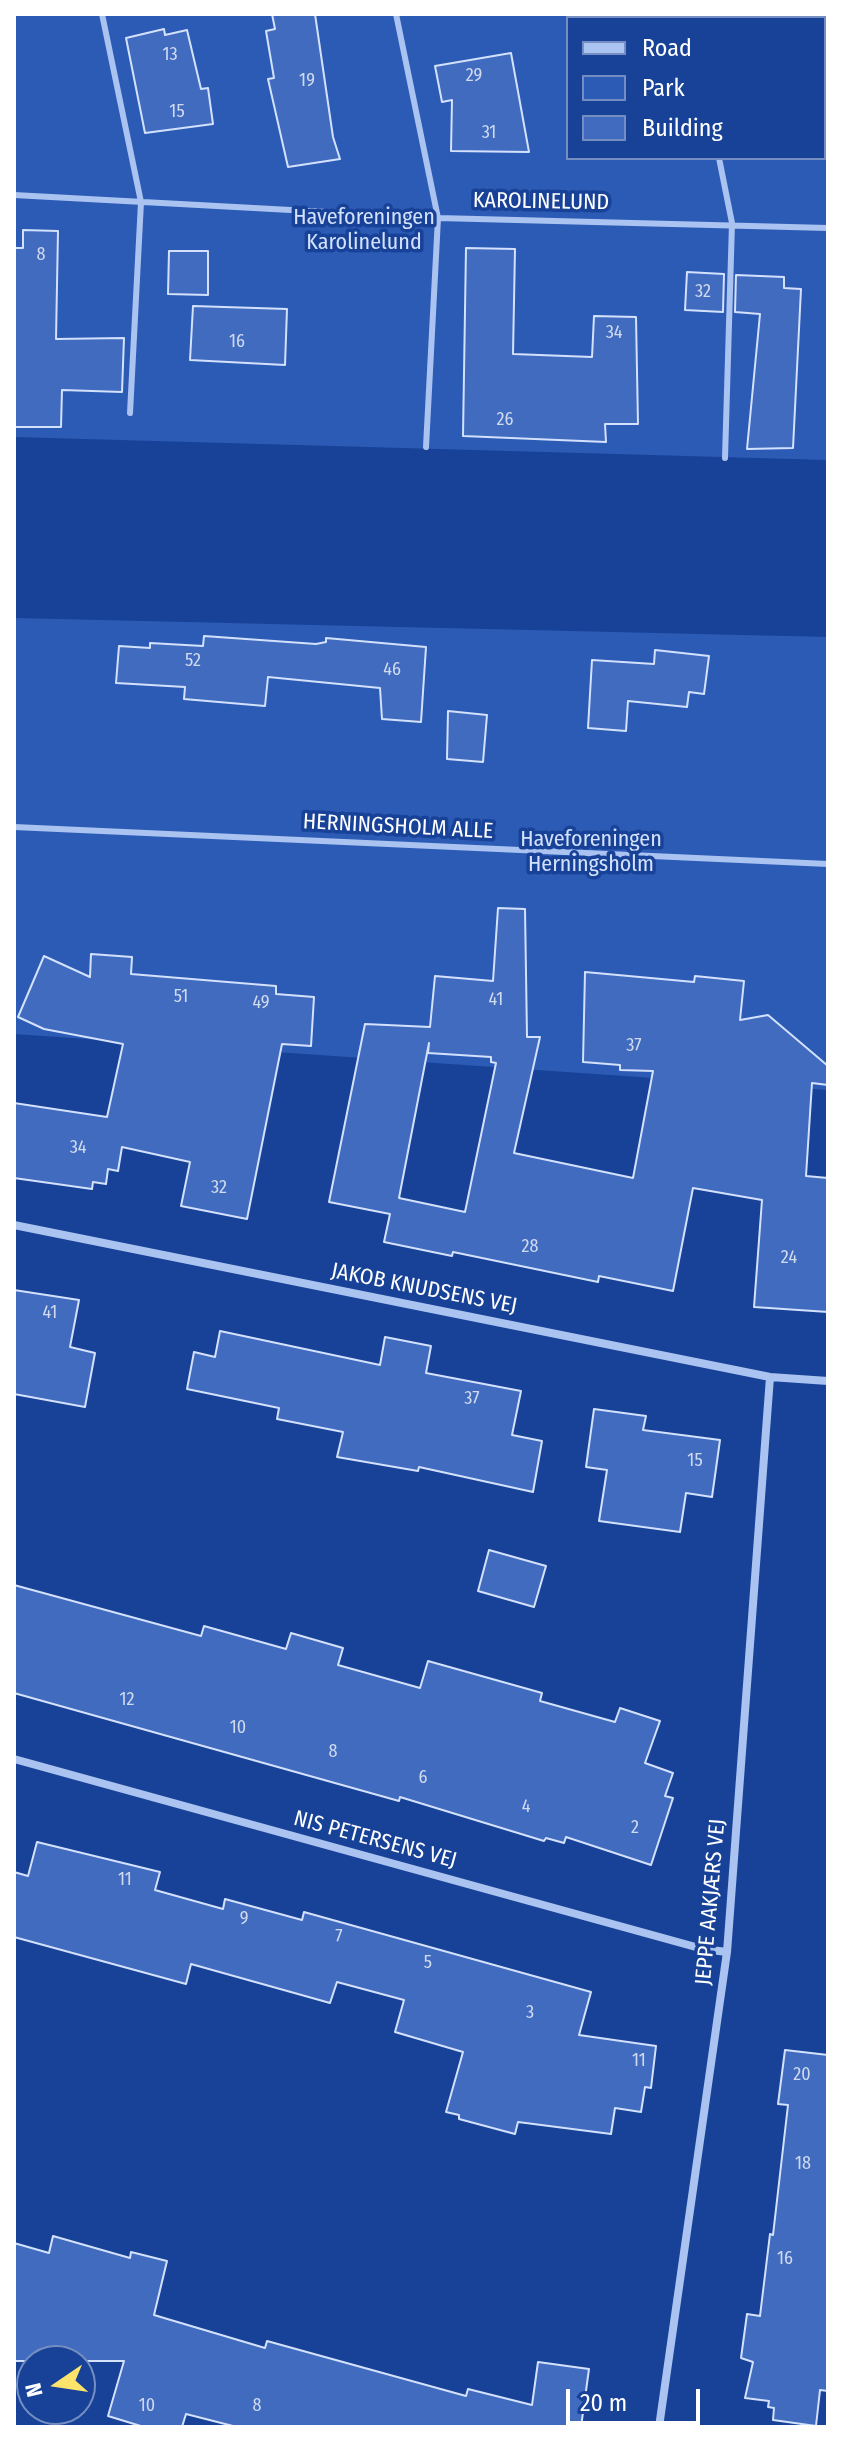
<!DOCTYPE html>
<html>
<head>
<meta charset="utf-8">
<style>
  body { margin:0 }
  #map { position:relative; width:842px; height:2441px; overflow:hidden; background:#184297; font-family:"Fira Sans Condensed",sans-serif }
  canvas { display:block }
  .frame { position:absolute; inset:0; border:16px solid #fff; pointer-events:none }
  .legend { position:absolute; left:566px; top:16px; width:260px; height:144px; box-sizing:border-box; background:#184297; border:2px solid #748ec1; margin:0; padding:10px 14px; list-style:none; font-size:24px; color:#fff }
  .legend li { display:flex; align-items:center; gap:16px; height:40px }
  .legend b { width:40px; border:2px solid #748ec1 }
  .north { position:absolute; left:16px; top:2345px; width:80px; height:80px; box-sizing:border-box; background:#184297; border:2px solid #748ec1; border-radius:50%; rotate:257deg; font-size:22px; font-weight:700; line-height:32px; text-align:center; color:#fff }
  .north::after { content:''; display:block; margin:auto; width:28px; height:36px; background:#ffe46b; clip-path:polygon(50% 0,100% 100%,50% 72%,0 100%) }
  .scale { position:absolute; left:566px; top:2389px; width:134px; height:36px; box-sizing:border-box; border:4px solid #fff; border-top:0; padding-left:10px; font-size:24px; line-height:28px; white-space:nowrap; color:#fff; -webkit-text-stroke:6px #184297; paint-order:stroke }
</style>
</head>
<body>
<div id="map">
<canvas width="842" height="2441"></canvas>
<div class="frame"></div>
<ul class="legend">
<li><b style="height:10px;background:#abc3f1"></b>Road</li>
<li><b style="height:22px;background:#2c5bb6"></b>Park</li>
<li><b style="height:22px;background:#416bbf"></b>Building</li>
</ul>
<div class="north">N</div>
<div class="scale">20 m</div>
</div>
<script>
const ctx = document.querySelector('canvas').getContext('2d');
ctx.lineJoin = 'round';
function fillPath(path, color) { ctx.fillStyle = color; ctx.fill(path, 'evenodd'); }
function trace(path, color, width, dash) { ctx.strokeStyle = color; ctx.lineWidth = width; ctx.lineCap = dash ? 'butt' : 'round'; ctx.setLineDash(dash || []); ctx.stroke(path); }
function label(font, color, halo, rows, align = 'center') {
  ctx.font = font + ' "Fira Sans Condensed",sans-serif'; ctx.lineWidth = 7; ctx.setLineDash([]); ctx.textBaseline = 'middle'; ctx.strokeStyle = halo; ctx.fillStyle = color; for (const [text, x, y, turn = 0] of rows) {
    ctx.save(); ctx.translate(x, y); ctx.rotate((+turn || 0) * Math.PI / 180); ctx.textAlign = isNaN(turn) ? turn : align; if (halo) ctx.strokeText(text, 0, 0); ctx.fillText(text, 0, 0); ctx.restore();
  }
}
fillPath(new Path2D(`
  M14,14h814v446l-814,-23zM568,18h256v140h-256z
  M14,618l814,19v453l-814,-56z`), '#2c5bb6');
const building = new Path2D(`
  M272,14h43l18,123 7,22 -52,8 -20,-88 6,-1 -8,-47 9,-2z
  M164,29l1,6 22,-5 14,59 7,-1 5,36 -68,9 -19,-95z
  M511,53l18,99 -78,-1 1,-51 -10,2 -7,-36z
  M23,230l35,1 -2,108 68,-1 -2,54 -60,-2 -1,37h-47v-179h9z
  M466,248l49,1 -2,105 79,3 2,-41 42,1 2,107h-33l1,18 -143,-6z
  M169,251h39v44l-40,-1z
  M687,272l37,2 -1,38 -38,-2z
  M736,275l48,2v11l17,1 -8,159 -46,1 13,-135 -25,-2z
  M193,306l94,3 -2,56 -95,-5z
  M204,636l112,8 10,-2v-4l100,9 -5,75 -39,-3 -2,-31 -112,-11 -3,29 -81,-7 1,-12 -69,-4 3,-37 31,2v-5l53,3z
  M655,650l54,6 -5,38 -15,-2 -2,15 -59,-6 -2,30 -38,-3 4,-68 62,4z
  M448,711l39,4 -4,47 -36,-3z
  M498,908l27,1 2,128h13l-26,116 119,25 20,-107 -33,-1v-5l-37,-3 2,-90 109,10 1,-6 49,5 -4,39 28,-5 60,51v19l-16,-2 -6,93 22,2v134l-74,-5 8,-107 -69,-12 -20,103 -74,-15 -1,6 -145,-30 -1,4 -68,-14 6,-28 -61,-12 36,-178 65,3 5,-51 58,5zM429,1043l-1,10 63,4v5l5,1 -31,149 -66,-14z
  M91,954l41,3 -1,17 145,12v8l38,3 -3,49 -29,-2 -35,175 -66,-13 9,-44 -68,-15 -4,24 -10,-2 -2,15 -13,-2 -1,7 -78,-11v-75l93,14 16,-73 -79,-15 -26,-12 26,-61 46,21z
  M14,1290l65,10 -9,47 25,6 -10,54 -71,-13z
  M220,1331l160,34 5,-28 46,9 -5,27 95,18 -9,44 30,6 -9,51 -114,-25 -1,4 -81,-14 6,-25 -66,-13 2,-11 -92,-19 7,-37 21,5z
  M594,1409l52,7 -3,14 77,10 -8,57 -26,-4 -6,39 -81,-11 8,-51 -21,-3z
  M489,1550l57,16 -12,41 -56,-16z
  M14,1585l187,51 3,-10 82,23 5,-16 52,15 -5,17 82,23 8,-27 114,32 -2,8 75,21 5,-14 40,13 -15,42 28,10 -8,23 8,2 -22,67 -85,-28 -2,6 -18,-5 -2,3 -144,-44 -1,4 -385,-108z
  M37,1842l123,30 -5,18 68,19 2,-10 77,21 2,-8 287,80 -12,43 77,11 -5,42 -6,-1 -4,25 -26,-4 -4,26 -93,-12 -3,12 -56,-15v-4l-13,-3 17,-60 -68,-20 9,-32 -67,-18 -7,21 -139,-39 -5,20 -172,-47v-65l14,4z
  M785,2050l43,5v336l-8,-1 -4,36 -43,-6 1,-12 -6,-1 1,-6 -24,-3 8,-36 -12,-4 6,-44 13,2 10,-82 3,1 15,-130 -10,-1z
  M53,2236l77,22 1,-6 36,9 -13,54 111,33 2,-7 199,55 2,-7 64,16 6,-43 51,7 -8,58h-344l-51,-13 -4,13h-38l-36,-11 16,-55h-110v-118l35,10z`);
fillPath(building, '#416bbf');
trace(building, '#d3e1fc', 2);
trace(new Path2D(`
  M102,14l39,188 -11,211
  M396,14l42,204 -12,229
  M688,14l1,4
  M719,158l13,65 -7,235
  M14,195l424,23 390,10
  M14,827l814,37`), '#abc3f1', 6);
trace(new Path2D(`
  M14,1225l756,152 58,4
  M14,1759l689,190 24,3
  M659,2427l68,-475 43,-575`), '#abc3f1', 8);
label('18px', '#d0daef', null, [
  ["13",170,55],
  ["29",474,76],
  ["19",307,81],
  ["15",177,112],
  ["31",489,133],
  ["8",41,255],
  ["32",703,292],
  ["34",614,333],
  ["16",237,342],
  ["26",505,420],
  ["52",193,661],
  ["46",392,670],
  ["51",181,997],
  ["41",496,1000],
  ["49",261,1003],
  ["37",634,1046],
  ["34",78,1148],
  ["32",219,1188],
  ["28",530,1247],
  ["24",789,1258],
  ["41",50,1313],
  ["37",472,1399],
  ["15",695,1461],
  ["12",127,1700],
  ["10",238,1728],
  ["8",333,1752],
  ["6",423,1778],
  ["4",526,1807],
  ["2",635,1828],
  ["11",125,1880],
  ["9",244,1919],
  ["7",339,1937],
  ["5",428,1963],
  ["3",530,2013],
  ["11",639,2061],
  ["20",802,2075],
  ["18",803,2164],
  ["16",785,2259],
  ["10",147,2406],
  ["8",257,2406]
]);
label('22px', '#fff', '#184297', [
  ["KAROLINELUND",541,202,1],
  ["HERNINGSHOLM ALLE",398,827,3],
  ["JAKOB KNUDSENS VEJ",424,1289,11],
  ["NIS PETERSENS VEJ",375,1840,15],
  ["JEPPE AAKJÆRS VEJ",711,1902,-85]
]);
label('22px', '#d3e1fc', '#184297', [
  ["Haveforeningen",364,218],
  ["Karolinelund",364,243],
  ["Haveforeningen",591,840],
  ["Herningsholm",591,865]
]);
</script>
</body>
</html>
